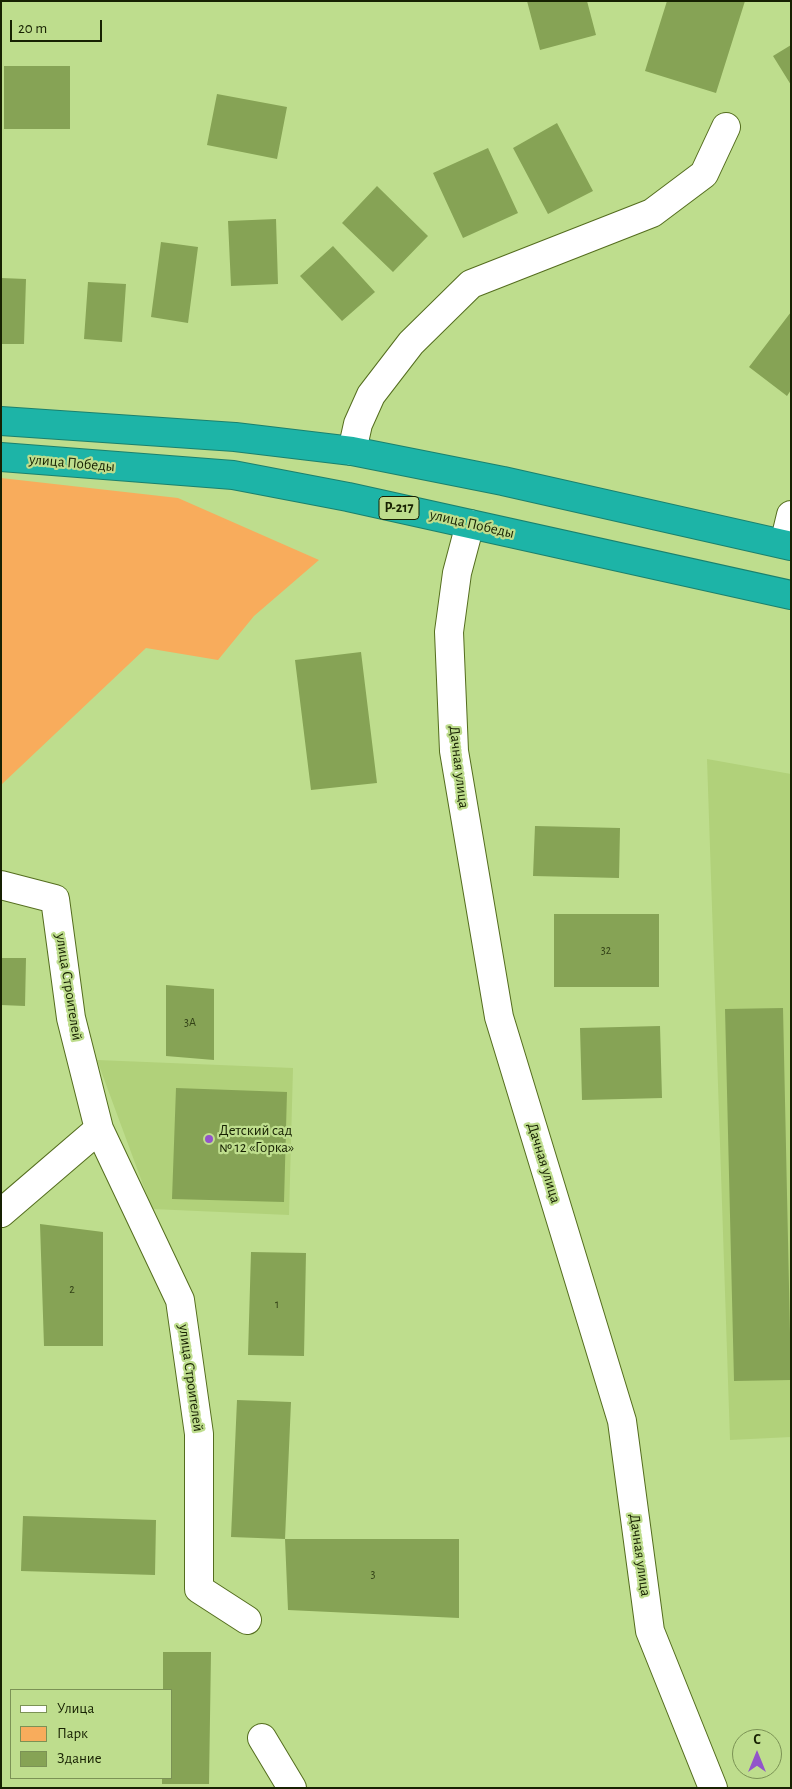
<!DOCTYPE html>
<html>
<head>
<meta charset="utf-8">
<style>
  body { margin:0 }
  #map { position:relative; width:792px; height:1789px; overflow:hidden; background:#bedd8d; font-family:"Alegreya Sans",sans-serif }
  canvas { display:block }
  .frame { position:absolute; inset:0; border:2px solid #172102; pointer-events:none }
  .legend { position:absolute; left:10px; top:1689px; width:162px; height:90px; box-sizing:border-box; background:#bedd8d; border:1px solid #7b9255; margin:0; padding:6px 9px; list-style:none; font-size:15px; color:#172102 }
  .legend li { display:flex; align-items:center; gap:10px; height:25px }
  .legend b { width:25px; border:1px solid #7b9255 }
  .north { position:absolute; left:732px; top:1729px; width:50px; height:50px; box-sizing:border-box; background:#bedd8d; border:1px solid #7b9255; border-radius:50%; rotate:0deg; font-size:14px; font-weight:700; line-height:20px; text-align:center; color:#172102 }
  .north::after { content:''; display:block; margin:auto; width:18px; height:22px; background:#9254ca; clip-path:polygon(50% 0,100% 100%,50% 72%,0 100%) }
  .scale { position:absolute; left:10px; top:20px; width:92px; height:22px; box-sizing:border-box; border:2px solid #172102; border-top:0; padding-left:6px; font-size:15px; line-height:18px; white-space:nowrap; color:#172102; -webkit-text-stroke:4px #bedd8d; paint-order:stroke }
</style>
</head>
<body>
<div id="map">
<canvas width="792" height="1789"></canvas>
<div class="frame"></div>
<ul class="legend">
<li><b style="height:6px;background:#fff"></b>Улица</li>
<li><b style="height:14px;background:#f8ac5c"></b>Парк</li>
<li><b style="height:14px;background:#86a355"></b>Здание</li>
</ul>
<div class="north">С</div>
<div class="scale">20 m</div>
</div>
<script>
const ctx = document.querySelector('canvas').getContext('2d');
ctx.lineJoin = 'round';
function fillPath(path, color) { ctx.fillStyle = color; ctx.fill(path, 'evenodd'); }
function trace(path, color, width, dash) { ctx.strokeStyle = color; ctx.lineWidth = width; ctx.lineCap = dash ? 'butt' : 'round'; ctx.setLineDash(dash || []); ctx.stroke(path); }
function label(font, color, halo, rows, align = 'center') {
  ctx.font = font + ' "Alegreya Sans",sans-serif'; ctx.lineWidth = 4.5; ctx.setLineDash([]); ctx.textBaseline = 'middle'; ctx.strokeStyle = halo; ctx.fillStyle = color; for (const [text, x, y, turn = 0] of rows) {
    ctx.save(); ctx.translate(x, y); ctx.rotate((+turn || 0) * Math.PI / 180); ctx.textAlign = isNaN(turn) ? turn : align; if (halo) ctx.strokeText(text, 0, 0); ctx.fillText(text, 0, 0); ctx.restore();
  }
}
fillPath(new Path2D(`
  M707,759l84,15v663l-61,3z
  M97,1060l196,8 -4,147 -137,-6z`), '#b1d17a');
fillPath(new Path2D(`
  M1,478l177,20 141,62 -65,56 -36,44 -72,-12 -145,137z`), '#f8ac5c');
fillPath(new Path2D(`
  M527,1h60l9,34 -56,15z
  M667,1h78l-29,92 -71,-22z
  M791,45v40l-18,-29z
  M4,66h66v63h-66z
  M217,94l70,13 -10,52 -70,-14z
  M557,123l36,68 -45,23 -35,-66z
  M488,148l30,65 -55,25 -30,-65z
  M377,186l51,50 -35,36 -51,-49z
  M276,219l2,65 -47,2 -3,-65z
  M161,242l37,5 -10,76 -37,-6z
  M333,246l42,46 -33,29 -42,-45z
  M1,278l25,1 -2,65h-23z
  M88,282l38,2 -4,58 -38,-3z
  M791,312v78l-4,6 -38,-29z
  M361,652l16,131 -66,7 -16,-130z
  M535,826l85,2 -1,50 -86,-2z
  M554,914h105v73h-105z
  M1,958h25l-1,48 -24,-1z
  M166,985l48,4v71l-48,-4z
  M783,1008l8,372 -57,1 -9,-372z
  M660,1026l2,72 -80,2 -2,-72z
  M176,1088l111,4 -3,110 -112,-3z
  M40,1224l63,8v114h-59z
  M251,1252l55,1 -2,103 -56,-1z
  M237,1400l54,2 -6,137 -54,-2z
  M23,1516l133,4 -1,55 -134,-4z
  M285,1539h174v79l-171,-8z
  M163,1652h48l-2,132h-47v-6h9v-88h-8z`), '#86a355');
const street = new Path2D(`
  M352,451l6,-27 13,-29 40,-52 60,-59 181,-71 52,-39 22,-47
  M470,524l-13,49 -8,59 5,119 45,266 123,404 28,210 63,157
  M784,544l7,-29
  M1,885l54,14 16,119 28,111 81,171 19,134v155l48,31
  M1,1213l98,-84
  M262,1738l30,50`);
const highway = new Path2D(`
  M1,421l234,16 117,14 151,30 288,65
  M1,457l232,18 115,22 443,98`);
trace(street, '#546d1e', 30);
trace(highway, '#1b816d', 30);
trace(street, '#fff', 28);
trace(highway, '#1db4a7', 28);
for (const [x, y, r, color] of [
  [209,1139,5,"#9254ca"]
]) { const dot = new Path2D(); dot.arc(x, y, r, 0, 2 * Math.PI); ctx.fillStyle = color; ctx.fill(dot); trace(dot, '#bedd8d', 2); }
label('12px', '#334217', null, [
  ["32",606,950],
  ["3А",190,1022],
  ["2",72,1289],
  ["1",277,1304],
  ["3",373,1574]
]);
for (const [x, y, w] of [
  [399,508,40]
]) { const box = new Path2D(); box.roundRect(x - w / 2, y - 11.5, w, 23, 4); ctx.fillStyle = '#bedd8d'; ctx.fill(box); trace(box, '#172102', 1); }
label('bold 14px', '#172102', null, [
  ["Р-217",399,508]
]);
label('15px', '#172102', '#bedd8d', [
  ["улица Победы",72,463,5],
  ["улица Победы",472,524,13],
  ["Дачная улица",459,767,83],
  ["улица Строителей",69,987,81],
  ["Дачная улица",544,1163,73],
  ["улица Строителей",191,1378,82],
  ["Дачная улица",640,1555,82]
]);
label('15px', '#172102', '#bedd8d', [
  ["Детский сад",219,1130],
  ["№ 12 «Горка»",219,1147]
], 'left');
</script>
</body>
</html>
